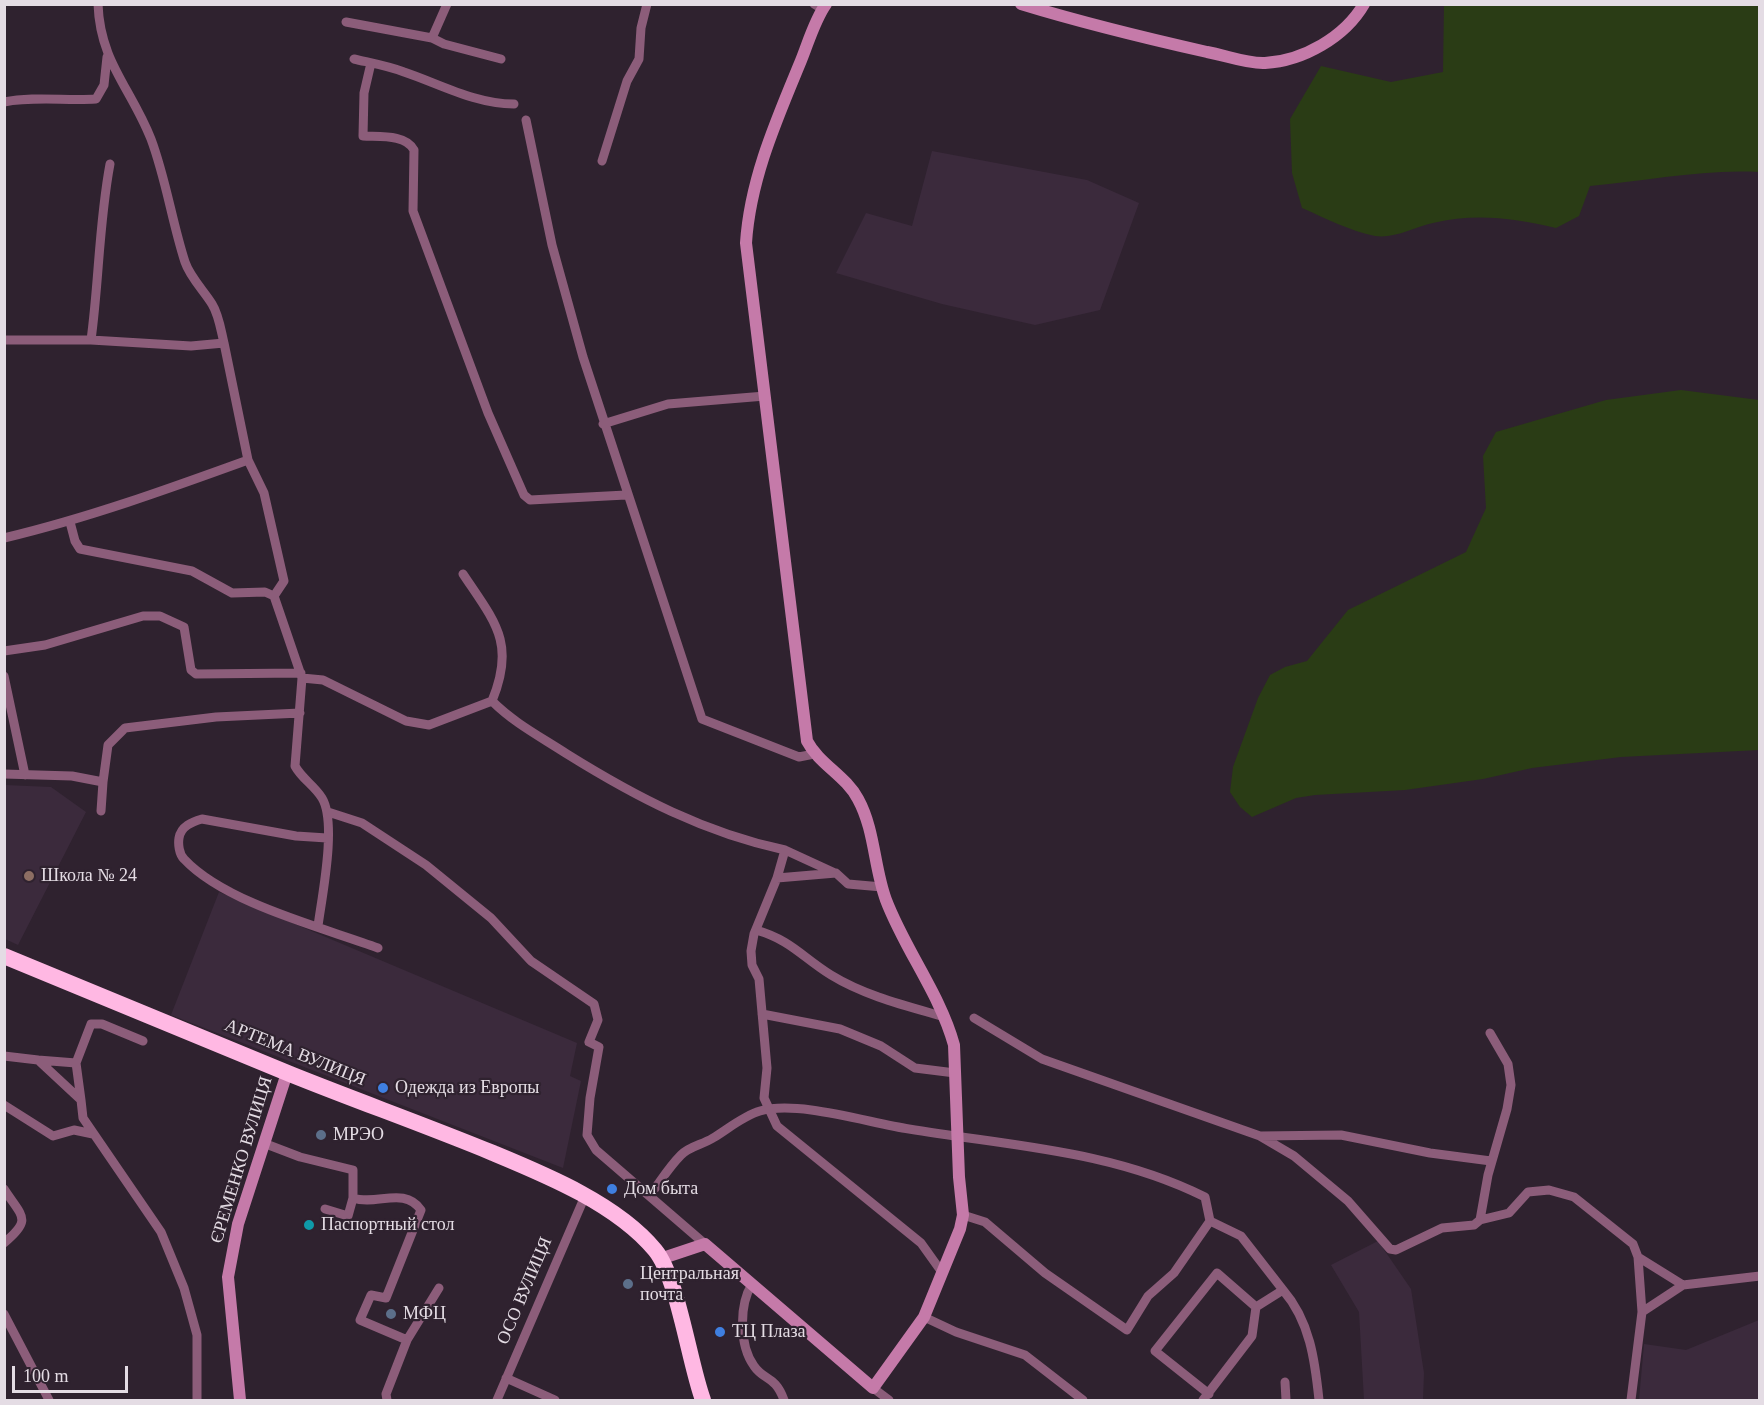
<!DOCTYPE html>
<html>
<head>
<meta charset="utf-8">
<style>
  body { margin:0 }
  #map { position:relative; width:1764px; height:1405px; overflow:hidden; background:#2f222f; font-family:Georgia,serif }
  canvas { display:block }
  .frame { position:absolute; inset:0; border:6px solid #e4dce4; pointer-events:none }
  .scale { position:absolute; left:12px; top:1366px; width:116px; height:27px; box-sizing:border-box; border:3px solid #e4dce4; border-top:0; padding-left:8px; font-size:18px; line-height:21px; white-space:nowrap; color:#e4dce4; -webkit-text-stroke:4px #2f222f; paint-order:stroke }
</style>
</head>
<body>
<div id="map">
<canvas width="1764" height="1405"></canvas>
<div class="frame"></div>
<div class="scale">100 m</div>
</div>
<script>
const ctx = document.querySelector('canvas').getContext('2d');
ctx.lineJoin = 'round';
function fillPath(path, color) { ctx.fillStyle = color; ctx.fill(path, 'evenodd'); }
function trace(path, color, width, dash) { ctx.strokeStyle = color; ctx.lineWidth = width; ctx.lineCap = dash ? 'butt' : 'round'; ctx.setLineDash(dash || []); ctx.stroke(path); }
function label(font, color, halo, rows, align = 'center') {
  ctx.font = font + ' Georgia,serif'; ctx.lineWidth = 4.5; ctx.setLineDash([]); ctx.textBaseline = 'middle'; ctx.strokeStyle = halo; ctx.fillStyle = color; for (const [text, x, y, turn = 0] of rows) {
    ctx.save(); ctx.translate(x, y); ctx.rotate((+turn || 0) * Math.PI / 180); ctx.textAlign = isNaN(turn) ? turn : align; if (halo) ctx.strokeText(text, 0, 0); ctx.fillText(text, 0, 0); ctx.restore();
  }
}
fillPath(new Path2D(`
  M932,151l155,29 52,23 -39,107 -65,15 -93,-21 -106,-31 30,-60 46,13z
  M5,785l46,2 35,25 -68,133 -13,-6z
  M219,892l358,151 -7,33 11,5 -18,87 -392,-153z
  M1378,1241l33,48 13,84 -1,27h-59l-5,-88 -28,-47z
  M1759,1320v80h-120l5,-56 42,6z`), '#3b2a3c');
fillPath(new Path2D(`
  M1444,5h315v167c-57,-3 -112,9 -169,14l-11,30 -23,12c-42,-10 -81,-15 -123,-5 -18,4 -39,16 -58,13 -25,-5 -50,-18 -73,-28l-10,-35 -2,-54 31,-53 70,16 52,-10z
  M1681,390l78,10v350l-138,7 -89,11 -49,11 -78,11 -90,5 -19,3 -44,19 -12,-10 -10,-15 3,-25 25,-69 12,-23 15,-8 22,-6 41,-51 118,-58 20,-44 -3,-52 13,-24 110,-32z`), '#2a3c15');
trace(new Path2D(`
  M814,4l8,5
  M346,22l86,16 12,6 57,15
  M432,38l15,-34
  M354,59c17,4 34,7 50,13 36,12 71,32 110,32
  M371,63l-7,30 -1,43c16,1 43,-2 51,14l-1,61 75,202 36,82 6,5 96,-5
  M4,102c30,-6 62,-1 92,-3l8,-14 3,-28
  M526,120l26,125 31,112 119,362 97,38 15,-3
  M602,161l25,-80 12,-22 2,-31 6,-24
  M4,340h87l100,6 33,-3c-3,-12 -5,-28 -12,-39 -8,-13 -22,-27 -27,-42 -13,-40 -19,-83 -34,-123 -20,-51 -51,-77 -53,-135
  M91,340c8,-59 8,-118 19,-176
  M224,343l24,117 16,33 20,88 -10,15
  M603,424l65,-20 97,-8
  M70,522l5,19 5,8 112,22 40,22 33,-1 9,4 28,82 -7,88c7,13 19,19 27,32 15,25 0,98 -4,128
  M4,538c84,-20 164,-49 244,-78
  M463,574c32,48 53,69 29,127
  M4,651l41,-6 98,-29h17l24,11 7,43 5,4 105,-1
  M4,676l21,99
  M302,678l21,2 83,41 23,4 63,-24c22,22 49,36 75,53 69,43 138,79 218,96l-8,28
  M4,774l68,2 31,6 5,-37 17,-17 91,-11 84,-4
  M101,811l2,-29
  M328,812l34,11 64,42 65,53 40,43 63,43 4,16 -9,22 10,5 -9,51 -3,37 9,15 109,94
  M327,838l-31,-2 -94,-17c-10,3 -21,7 -23,19 -1,6 0,16 5,21 41,44 137,68 194,89
  M785,850l50,23
  M882,887l-34,-3 -12,-11 -59,5 -23,56 -3,17 1,14 7,14 8,89 -3,30 13,28 144,117 20,28
  M756,930c35,10 46,27 75,45 34,21 76,31 114,42
  M762,1014l78,15 41,17 34,22 40,5
  M974,1018l68,41 218,77 34,20 54,45 42,48 6,1 46,-22 32,-3 6,-5 29,-7 19,-21 21,-2 25,7 59,47 5,13 4,55
  M4,1056l34,4 43,40 2,18 78,114 23,56 13,47v65
  M38,1060l38,3 5,37
  M76,1063l15,-39h11l41,17
  M4,1105l49,31 21,-6 19,4
  M1260,1136l81,-1 89,18 61,8
  M266,1144l34,13 53,13v28
  M4,1189c18,28 29,30 0,54
  M650,1195c10,-13 19,-28 31,-40 9,-9 21,-10 32,-17 15,-9 30,-22 47,-27 38,-11 109,12 149,18 101,17 202,21 296,68l5,24 31,15 42,54
  M325,1209l23,7 5,-18c24,8 51,-12 68,12l-35,88 -15,-3 -11,25 47,20
  M963,1215l22,7 60,51 82,57 21,-34 26,-23 36,-52
  M1480,1220l8,-45 19,-66 4,-24 -3,-21 -18,-31
  M1638,1257l45,28
  M752,1284c-13,21 -13,61 2,82 10,15 21,9 30,34
  M4,1314l45,86
  M924,1317l32,15 69,23 58,45
  M506,1378l49,22
  M1285,1382l1,18
  M873,1388l16,12
  M1209,1394l-54,-43 62,-78 39,34
  M387,1400l-1,-6 21,-54 32,-52
  M497,1400l88,-204
  M1203,1400l49,-64 4,-29 27,-17c27,31 32,71 36,110
  M1631,1400l11,-88 41,-27 77,-9`), '#8c5d7a', 9);
trace(new Path2D(`
  M1021,4c62,19 124,34 186,48 18,3 40,12 58,11 38,-2 80,-26 99,-59
  M660,1259l45,-15 168,144 51,-71 36,-88 3,-14 -4,-38 -5,-132c-14,-51 -49,-95 -68,-145 -12,-32 -11,-70 -28,-101 -12,-23 -39,-35 -51,-58l-61,-498c4,-63 30,-122 54,-180 8,-19 14,-42 26,-59
  M240,1400l-12,-123 10,-53 49,-151`), '#c57aa9', 12);
trace(new Path2D(`
  M4,956c96,39 190,79 286,118 67,27 135,51 203,79 53,22 124,51 162,97 23,28 34,112 48,150`), '#ffb8e3', 16);
for (const [x, y, r, color] of [
  [29,876,6,"#8d6e63"],
  [383,1088,6,"#3f7fe0"],
  [321,1135,6,"#5c6f8a"],
  [612,1189,6,"#3f7fe0"],
  [309,1225,6,"#0f9aa8"],
  [628,1284,6,"#5c6f8a"],
  [391,1314,6,"#5c6f8a"],
  [720,1332,6,"#3f7fe0"]
]) { const dot = new Path2D(); dot.arc(x, y, r, 0, 2 * Math.PI); ctx.fillStyle = color; ctx.fill(dot); trace(dot, '#2f222f', 2); }
label('18px', '#e4dce4', '#2f222f', [
  ["Школа № 24",41,876],
  ["Одежда из Европы",395,1088],
  ["МРЭО",333,1135],
  ["Дом быта",624,1189],
  ["Паспортный стол",321,1225],
  ["Центральная",640,1274],
  ["почта",640,1295],
  ["МФЦ",403,1314],
  ["ТЦ Плаза",732,1332]
], 'left');
label('18px', '#e4dce4', '#2f222f', [
  ["АРТЕМА ВУЛИЦЯ",295,1053,22],
  ["ЄРЕМЕНКО ВУЛИЦЯ",242,1160,-73],
  ["ОСО ВУЛИЦЯ",525,1291,-67]
]);
</script>
</body>
</html>
